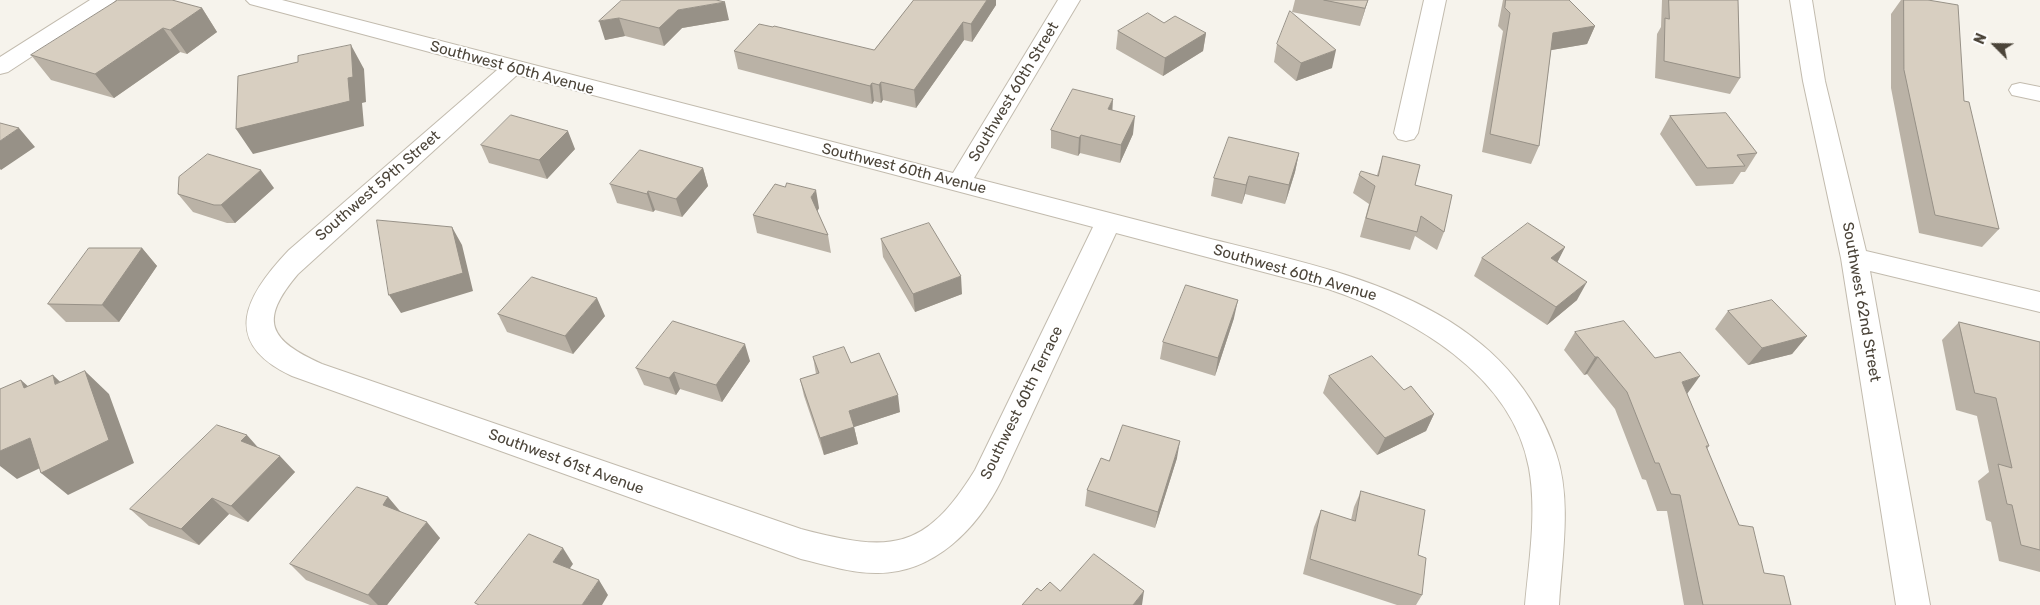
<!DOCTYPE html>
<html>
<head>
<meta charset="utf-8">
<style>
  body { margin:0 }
  #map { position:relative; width:2040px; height:605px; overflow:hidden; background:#f6f3ec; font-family:Rubik,sans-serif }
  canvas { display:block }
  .north { position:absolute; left:1970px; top:20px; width:50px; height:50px; -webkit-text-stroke:4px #fff; paint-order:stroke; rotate:293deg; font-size:14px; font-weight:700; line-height:20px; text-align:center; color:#4b4439 }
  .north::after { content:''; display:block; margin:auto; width:18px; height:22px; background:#4b4439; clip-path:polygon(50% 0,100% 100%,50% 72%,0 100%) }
</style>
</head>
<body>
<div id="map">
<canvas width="2040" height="605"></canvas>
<div class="north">N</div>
</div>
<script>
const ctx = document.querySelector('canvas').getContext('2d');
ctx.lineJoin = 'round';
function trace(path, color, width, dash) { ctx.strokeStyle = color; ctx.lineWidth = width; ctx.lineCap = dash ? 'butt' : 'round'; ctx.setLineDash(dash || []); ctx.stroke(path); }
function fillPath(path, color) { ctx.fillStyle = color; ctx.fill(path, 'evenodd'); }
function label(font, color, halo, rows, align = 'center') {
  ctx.font = font + ' Rubik,sans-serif'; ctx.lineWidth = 4; ctx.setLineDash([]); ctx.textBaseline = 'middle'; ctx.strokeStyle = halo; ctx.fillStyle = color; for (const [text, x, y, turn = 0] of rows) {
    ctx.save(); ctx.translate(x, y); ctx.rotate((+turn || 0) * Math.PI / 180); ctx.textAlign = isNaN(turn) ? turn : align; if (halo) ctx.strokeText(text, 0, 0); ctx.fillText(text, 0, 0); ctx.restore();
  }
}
const minor = new Path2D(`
  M90,0h26l-4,4 -104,68 -8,2v-17z
  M246,0h36l671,173 105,-173h22l-106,178c78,20 155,40 233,60 135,34 298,63 349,215 16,47 6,103 3,152h-34c4,-44 12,-92 4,-137 -17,-94 -118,-151 -201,-179l-212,-56 -114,246c-24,49 -68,95 -126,94 -25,0 -50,-8 -75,-14l-509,-183c-73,-34 -46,-81 -3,-126l208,-180 -247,-66zM517,75l576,152 -118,243c-51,83 -86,82 -174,59l-479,-165c-53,-24 -64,-43 -24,-90z
  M1424,0h22l-28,133 -4,6 -8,2 -8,-2 -4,-6z
  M1790,0h22l13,81 41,170 174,41v20l-170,-41 60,334h-34l-55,-347 -38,-177z
  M2020,83l20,4v14l-28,-6 -3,-5 3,-5z`);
trace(minor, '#c2bbae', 2);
fillPath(minor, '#fff');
fillPath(new Path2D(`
  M622,0l107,20 -47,8 -18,18 -39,-10 -20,4z
  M914,0h82v5l-24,37 -8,-2 -48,68 -33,-8 -2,3 -7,-2 -2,3 -134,-35 -4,-18 140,-1z
  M1295,0h73l-8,26 -68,-14z
  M1503,0h66l26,26 -8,18 -36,6 -12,96 -8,18 -49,-12 21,-121 -5,-5z
  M1662,0h76l2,78 -10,16 -75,-16 2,-44 4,-7z
  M1901,0h27l36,101 35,128 -17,18 -63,-14 -28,-145v-74z
  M202,8l15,24 -30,22 -7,-2 -66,46 -63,-18 -20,-25z
  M1164,23l42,10 -3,18 -40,25 -47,-27 2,-18z
  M1277,44l55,24 -36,13 -22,-19z
  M1112,111l21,23 -13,29 -40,-10 -2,3 -27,-8v-18z
  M1670,116l87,37 -12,19h-4l-8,12 -37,2 -36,-52z
  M481,145l94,4 -28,30 -58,-16z
  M1299,153l-4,19 -10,32 -40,-10 -3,10 -31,-8 3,-18z
  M1383,156l32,29 29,47 -7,18 -22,-14 -5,14 -50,-13 9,-33 -16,-11 6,-18h18z
  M703,168l5,18 -26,31 -27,-7 -2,2 -36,-9 -7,-19z
  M274,188l-39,35h-8l-34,-11 -15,-18z
  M819,208l-2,3 11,24 3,18 -74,-20 -4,-18z
  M881,239l81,55 -47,18 -32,-55z
  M1565,247l-8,15 20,38 -30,25 -73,-49 8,-18z
  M142,248l15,18 -38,56h-53l-18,-18z
  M1728,311l79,25 -15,18 -44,11 -33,-36z
  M498,314l107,2 -32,38 -66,-22z
  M1234,318l-19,58 -55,-17 3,-17z
  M1959,322l81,20v230l-41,-11 -8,-39 -5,-2 -8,-39 11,-9 -12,-56 -21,-6 -14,-70z
  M1575,332l80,26 32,36 22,52 -2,3 32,76 25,48 27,32h-107l-17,-94h-10l-11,-31 -4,-1 -27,-70 -28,-35 -3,1 -20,-25z
  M813,357l38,6 49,49 -46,15 4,17 -34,11 -20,-59 -4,-17 16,-5z
  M750,361l-28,41 -42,-13 -4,6 -32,-10 -8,-17z
  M1329,376l75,14 30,24 -8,17 -49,24 -54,-62z
  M259,448l36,24 -47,50 -19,-8 -30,31 -50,-19 -19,-17z
  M1177,458l-22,70 -70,-22 2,-16 22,-29z
  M1361,491l57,64 4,40 -6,10h-19l-94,-31 11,-47 7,-17 30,10 3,-13z
  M388,497l12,14 40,27 -53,67h-17l-64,-25 -16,-16z`), '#bab2a6');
fillPath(new Path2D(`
  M987,0h9v5l-24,37 -1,-18z
  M1368,0l-8,26 5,-18z
  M725,2l4,18 -47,8 -18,18 -5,-18 19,-18z
  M202,8l15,24 -30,22 -17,-24z
  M619,18l6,18 -20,4 -6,-19z
  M963,22l1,18 -48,68 -2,-18z
  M1595,26l-8,18 -41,7 7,-18z
  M163,28l17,24 -66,46 -19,-24z
  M1206,33l-3,18 -40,25 2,-18z
  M351,45l13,24 2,33 -4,1 2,23 -111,28 -17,-25z
  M1336,50l-4,18 -36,13 5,-18z
  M881,82l2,18 -2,3 -2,-18z
  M872,83l2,18 -2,3 -2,-18z
  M1113,99l-1,18 -4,-8z
  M1135,116l-2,18 -13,29 1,-18z
  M19,128l16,19 -34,23 -1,-1v-28z
  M568,131l7,18 -28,30 -8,-19z
  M1081,135l-1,18 -2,3 1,-18z
  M1299,153l-4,19 -10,32 4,-19z
  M703,168l5,18 -26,31 -6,-18z
  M261,170l13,18 -39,35 -14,-18z
  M1249,176l-4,18 -3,10 4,-19z
  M816,190l3,18 -4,8 -4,-19z
  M648,191l7,19 -2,2 -6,-18z
  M452,227l10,18 11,46 -72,22 -12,-18z
  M1565,247l-9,18 -5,-7z
  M142,248l15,18 -38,56 -17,-17z
  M961,276l1,18 -47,18 -2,-18z
  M1587,282l-10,18 -30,25 9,-18z
  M597,298l8,18 -32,38 -8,-18z
  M1238,300l-4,18 -19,58 3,-18z
  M1807,336l-15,18 -44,11 14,-17z
  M745,344l5,17 -28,41 -6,-17z
  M1595,357h3l-11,17 -3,1z
  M85,371l24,23 25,69 -66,32 -27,-22z
  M674,372l6,17 -4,6 -7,-17z
  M53,375l25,24 -23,-15z
  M1700,376l-13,18 -5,-12z
  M21,380l26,23 -23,-15z
  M898,395l2,17 -46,15 4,17 -34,11 -4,-17 29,-27z
  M1434,414l-8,17 -49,24 8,-17z
  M247,435l15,17 -21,-11z
  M30,438l27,22 -40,19 -17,-13v-15z
  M1180,441l-3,17 -22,70 3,-16z
  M280,456l15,16 -47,50 -17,-16z
  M388,497l14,17 -19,-9z
  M212,498l17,16 -30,31 -18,-16z
  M427,522l13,16 -53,67h-9l-10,-10z
  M563,548l10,16 -10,14 -10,-16z
  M599,580l9,15 -6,10h-20z
  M1144,591l-2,14h-9z`), '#979187');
const building = new Path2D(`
  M118,0h54l30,8 -32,22 -7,-2 -68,46 -64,-19z
  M622,0h94l9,2 -47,8 -19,18 -40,-10 -20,3z
  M914,0h73l-16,24 -8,-2 -49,68 -33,-8 -2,3 -7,-2 -2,3 -136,-35 25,-27 14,3 1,-1 100,24z
  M1324,0h44l-3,8z
  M1506,0h63l26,26 -42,7 -14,113 -49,-12 20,-121 -5,-5z
  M1669,0h69l2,78 -76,-17 1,-43 4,1z
  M1904,0h24l30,5 6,96 5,1 30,127 -64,-14 -31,-145z
  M1290,11l46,39 -35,13 -24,-19z
  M1148,13l16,10 11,-7 31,17 -41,25 -47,-27z
  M351,45l2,32 -5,1 2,23 -114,28 2,-53 60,-14v-6z
  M1073,89l40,10 -5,10 27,7 -14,29 -40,-10 -2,3 -28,-8z
  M1726,113l31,40 -20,2 8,11 -38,2 -37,-52z
  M511,115l57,16 -29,29 -58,-15z
  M0,123l19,5 -19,13z
  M1229,137l70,16 -10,32 -40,-9 -3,9 -32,-7z
  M640,150l63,18 -27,31 -28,-8 -1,3 -37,-10z
  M208,154l53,16 -40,35h-7l-36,-11 1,-17z
  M1383,156l37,9 -5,20 37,10 -8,37 -23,-16 -4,16 -51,-14 9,-32 -16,-11 2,-4 17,5z
  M787,183l29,7 -5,7 17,38 -75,-20 22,-31 10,3z
  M377,220l75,7 11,46 -74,22z
  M929,223l32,53 -48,18 -32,-55z
  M1528,223l37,24 -14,11 36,24 -31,25 -74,-49z
  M89,248h53l-40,57 -54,-1z
  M532,277l65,21 -32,38 -67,-22z
  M1186,285l52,15 -20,58 -55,-16z
  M1772,300l35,36 -45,12 -34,-37z
  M673,321l72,23 -29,41 -42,-13 -5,6 -33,-10z
  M1624,321l31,37 25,-6 20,24 -18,6 27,64h-3l33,79 14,2 11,46 20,3 7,29h-88l-23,-110 -9,-1 -12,-31h-4l-28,-71 -29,-35h-3l-20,-25z
  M1959,322l81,20v208l-19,-5 -9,-40 -5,-1 -9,-40 14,4 -16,-70 -21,-5z
  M844,347l7,16 28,-10 19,42 -49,16 5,16 -34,11 -20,-59 19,-6 -6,-16z
  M1372,356l32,34 7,-4 23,28 -49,24 -56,-62z
  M85,371l24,69 -68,33 -11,-35 -30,13v-62l21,-9 3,8 29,-13 2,9z
  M217,425l30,10 -6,6 39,15 -49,50 -19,-8 -31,31 -51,-20z
  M1123,425l57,16 -22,71 -71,-22 14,-32 8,3z
  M357,487l31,10 -5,8 44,17 -59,73 -78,-31z
  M1361,491l64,19 -7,45 8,3 -4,37 -112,-36 11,-49 34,11z
  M529,534l34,14 -10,14 46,18 -17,25h-103l-4,-2z
  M1094,554l50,37 -11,14h-111l15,-17 4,3 9,-9 10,9z`);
fillPath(building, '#d8cfc1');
trace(building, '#979187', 1);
label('15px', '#4b4439', '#fff', [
  ["Southwest 60th Avenue",512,68,15],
  ["Southwest 60th Street",1014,92,-59],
  ["Southwest 60th Avenue",904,169,14],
  ["Southwest 59th Street",378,186,-41],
  ["Southwest 60th Avenue",1295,273,16],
  ["Southwest 62nd Street",1861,302,80],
  ["Southwest 60th Terrace",1022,403,-64],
  ["Southwest 61st Avenue",566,462,20]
]);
</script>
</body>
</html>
